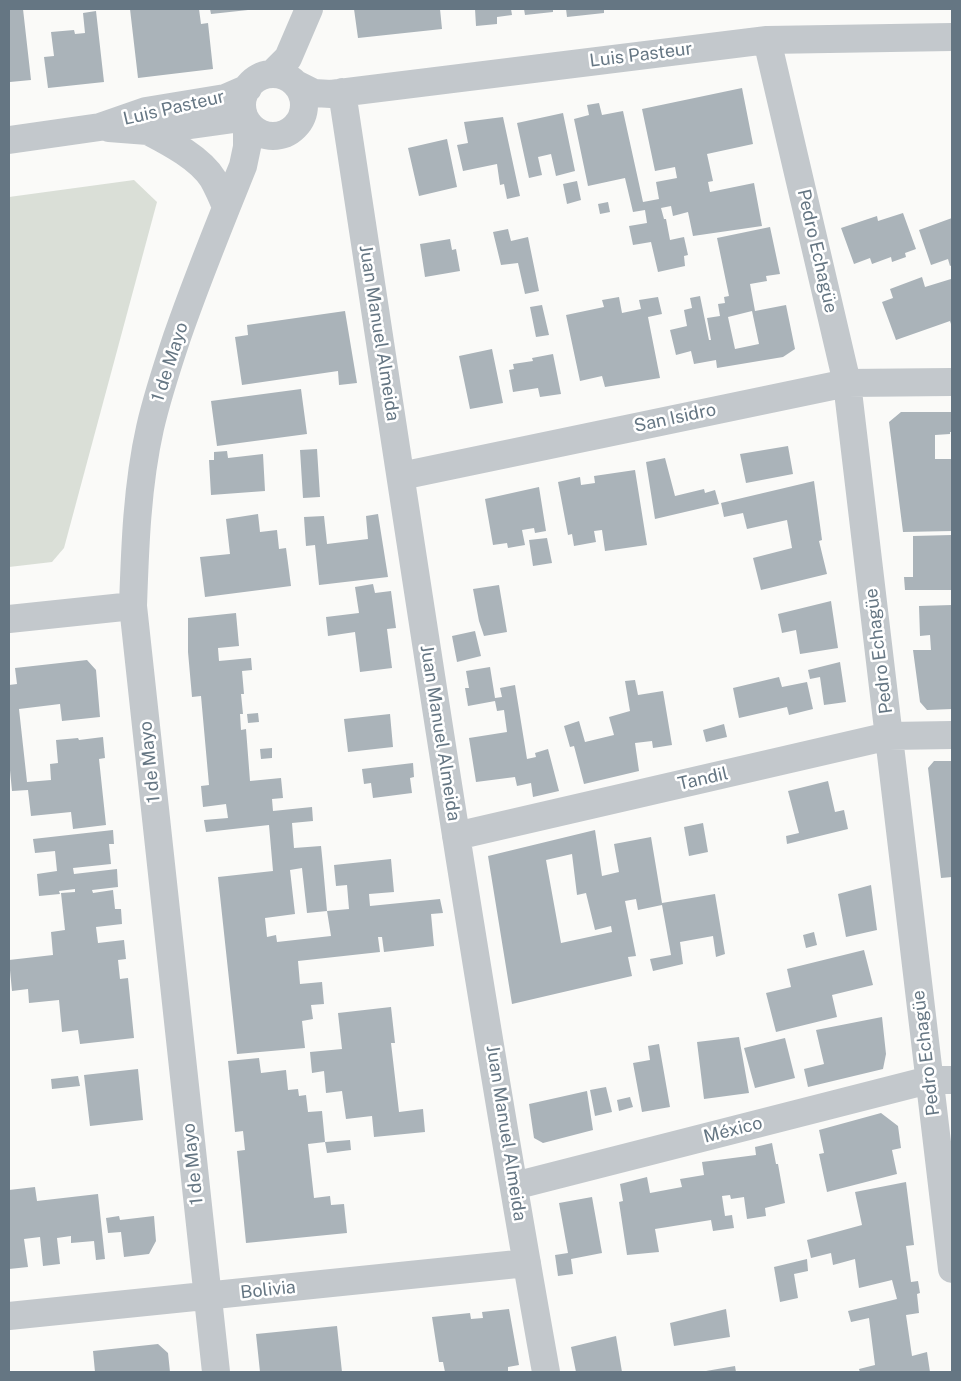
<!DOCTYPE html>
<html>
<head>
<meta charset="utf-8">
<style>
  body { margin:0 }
  #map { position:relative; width:961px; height:1381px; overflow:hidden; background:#fafaf8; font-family:"Public Sans",sans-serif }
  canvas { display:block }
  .frame { position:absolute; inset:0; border:10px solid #657683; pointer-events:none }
</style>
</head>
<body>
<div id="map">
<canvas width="961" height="1381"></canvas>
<div class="frame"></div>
</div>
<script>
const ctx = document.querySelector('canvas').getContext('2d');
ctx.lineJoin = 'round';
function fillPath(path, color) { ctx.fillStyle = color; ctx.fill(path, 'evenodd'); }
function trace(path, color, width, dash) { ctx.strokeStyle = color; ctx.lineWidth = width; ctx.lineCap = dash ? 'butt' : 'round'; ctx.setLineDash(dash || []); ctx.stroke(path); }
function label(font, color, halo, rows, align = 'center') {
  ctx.font = font + ' "Public Sans",sans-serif'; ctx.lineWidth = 5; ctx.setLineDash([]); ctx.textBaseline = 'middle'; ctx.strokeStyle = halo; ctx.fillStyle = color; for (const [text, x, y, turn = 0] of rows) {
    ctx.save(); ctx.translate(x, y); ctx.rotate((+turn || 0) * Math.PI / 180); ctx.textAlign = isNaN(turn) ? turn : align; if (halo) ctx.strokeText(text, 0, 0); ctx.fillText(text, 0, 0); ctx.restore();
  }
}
fillPath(new Path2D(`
  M134,180l23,22 -93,346 -12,14 -43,5v-370z`), '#dadfd7');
fillPath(new Path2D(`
  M9,9h14l8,71 -21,2 -1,-16z
  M130,9h69l2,15 7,-1 5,46 -75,9z
  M210,9h38v1l-37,4z
  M354,9h86l2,20 -84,9z
  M475,9h36l1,6 -15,2v7l-21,2z
  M524,9h29v3l-28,3z
  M566,9h38v4l-37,4z
  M96,11l8,71 -56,6 -4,-31 10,-1 -3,-24 23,-2 1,4 10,-1 -2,-20z
  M742,88l11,56 -46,10 6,27 -5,1 2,10 44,-9 8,43 -69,10 -5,-24 -15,4 -2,-10 -10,2 3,11h2l4,21 14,-3 4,18 -4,1 1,10 -27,6 -7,-30 -18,3 -4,-19 18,-3 -2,-13 -12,2 -8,-34 -37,8 -14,-67 15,-4 -2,-10 12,-2 3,12 21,-4 20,91 16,-3 -3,-17 21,-4 -2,-11 -20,4 -13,-62z
  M563,113l12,58 -19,5 -5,-22 -13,3 4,18 -13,3 -12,-55z
  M503,117l17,79 -13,3 -3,-15 -4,1 -3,-21 -34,7 -6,-26 11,-2 -4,-21z
  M447,139l10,48 -38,9 -11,-48z
  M577,181l4,19 -14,4 -4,-20z
  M608,202l2,10 -10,2 -2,-10z
  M903,213l13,36 -11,4 1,4 -14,5 -1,-5 -19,7 -2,-6 -16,6 -13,-36 36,-12 1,5z
  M952,218v47l-2,1 -2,-7 -17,6 -12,-35z
  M770,227l10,47 -14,2 1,5 -17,3 5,27 31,-6 9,44 -12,8 -66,11 -1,-8 -22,4 -3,-13 -15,4 -6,-25 17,-4 -3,-16 8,-2 -2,-10 10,-2 9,44h2l-4,-22 13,-2 -2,-12 7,-1 -1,-6 5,-1 -12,-58zM752,311l7,33 -24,5 -7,-32z
  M508,229l3,12 17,-4 11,54 -14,3 -7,-31 -17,2 -8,-33z
  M450,239l2,11 4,-1 4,22 -35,6 -5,-33z
  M922,277l3,10 26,-8 1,4v44l-2,-6 -54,19 -14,-38 11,-4 -3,-9z
  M619,297l3,16 19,-4 -2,-9 19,-3 4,17 -14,3 12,61 -55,9 -3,-11 -22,5 -14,-66 38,-8 -2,-7z
  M542,305l7,30 -13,2 -6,-30z
  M345,311l12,72 -18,2 -1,-14 -96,14 -7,-48 13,-2 -1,-10z
  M492,349l11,54 -33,6 -11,-53z
  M553,354l8,40 -21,3 -2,-9 -25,4 -4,-22 5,-1 -1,-5 20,-3 -1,-3z
  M301,389l6,45 -90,12 -6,-45z
  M901,412h51v20h-2v2l-15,1v24h17v72l-49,1 -14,-110z
  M788,446l5,28 -47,9 -6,-29z
  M317,449l3,48 -17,1 -3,-48z
  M227,451l1,7 35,-4 2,37 -54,4 -2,-35h5v-8z
  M665,458l10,38 29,-7 1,4 10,-3 4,14 -64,15 -9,-57z
  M635,470l12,75 -42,6 -3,-21 -8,1 2,11 -22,4 -2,-12 -4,1 -10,-53 22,-5 1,8 14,-2 -1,-7z
  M814,481l8,59 -3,1 8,33 -66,16 -8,-32 39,-10 -5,-28 -40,9 -4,-16 -19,4 -3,-14z
  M539,487l7,44 -11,2 -1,-5 -12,2 3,15 -17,3 -1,-5 -14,2 -8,-46z
  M258,514l2,18 17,-2 2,19 7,-1 5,38 -86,11 -5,-40 30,-3 -4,-35z
  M378,514l10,63 -69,8 -4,-40 -9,1 -2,-29 20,-1 3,28 41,-5 -2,-23z
  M952,535v55h-47l-1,-13h9v-41z
  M547,538l5,25 -19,3 -4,-26z
  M373,584l2,9 16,-2 5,37 -9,1 5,39 -32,4 -5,-40 -27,4 -2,-19 33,-4 -4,-26z
  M499,585l8,47 -23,4 -5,-15 -6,-32z
  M831,601l7,47 -38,6 -4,-24 -14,3 -4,-19z
  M952,605v104l-25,1 -7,-8 -7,-52h18l-1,-15 -10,1 -1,-30z
  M236,613l3,33 -21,2 1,13 32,-3 1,12 -10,1 2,23h-3l2,20h-3l1,16 5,-1 4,52 31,-3 2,20 -11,1 1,12 39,-4 1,14 -21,2 2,25 27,-2 2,20 4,45 -20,2 -5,-45 -12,2 5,44 -30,4 2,19 9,-2 1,7 54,-6 -4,-25 22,-2 -2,-24 -11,1 -2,-21 57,-6 3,33 -25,2 1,12 70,-7 3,14 -12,1 3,32 -50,6 -2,-15h-4l2,15 -82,9 2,23 22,-2 2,22 -13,1 2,14 -11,2 3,27 -68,6 -19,-177 55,-6 -4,-46 -63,7 -2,-12 24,-2 -2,-14 -23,3 -2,-21 8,-1 -8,-89 -9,1 -4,-45v-34z
  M475,631l6,25 -24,6 -5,-26z
  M87,660l9,10 4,47 -38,4 -2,-17 -41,5 8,73 24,-2 -1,-16 8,-1 -2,-23 22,-2 1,2 24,-3 2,21 -6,1 7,66 -33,4 -2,-17 -40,4 -3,-26 -16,1 -3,-31v-75l8,-1 -2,-16z
  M840,662l6,40 -22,3 -4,-28 -10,2 -2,-9z
  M490,667l5,31 7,-1 -2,-9 15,-3 12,74 9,-2 -1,-4 13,-4 11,42 -26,6 -2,-14 -14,3 -2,-9 -39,5 -7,-44 38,-6 -3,-22 -7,1 -2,-10 -27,5 -3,-18h4l-3,-17z
  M779,677l3,10 25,-5 6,27 -24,6 -2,-8 -48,11 -6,-30z
  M635,680l3,15 25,-4 9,54 -19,3 -1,-7 -17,2 4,28 -55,13 -10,-38 -4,1 -6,-21 15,-5 6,21 29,-7 -5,-18 21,-6 -5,-30z
  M258,713l1,9 -11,1 -1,-9z
  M390,714l3,33 -45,5 -4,-33z
  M724,724l3,13 -21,5 -3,-12z
  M272,748v10l-11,1 -1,-10z
  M934,761h18v116l-11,1 -13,-110z
  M413,763l1,14 -4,1 2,15 -39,5 -2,-15 -7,1 -2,-15z
  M828,781l7,31 9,-2 4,19 -61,15 -1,-8 13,-3 -11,-42z
  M703,823l5,29 -19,4 -5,-29z
  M113,830l1,14h-5l2,20 -38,4 1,6 43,-5 1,18 -26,3 1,3 20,-3 2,19h6l1,15 -26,3 2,16 26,-3 2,19 -8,1 2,19 8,-1 6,60 -54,6 -2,-14 -16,2 -3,-32 -30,3 -1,-14 -16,2 -3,-31 44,-5 -2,-23 14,-2 -4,-37 14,-1v-3l-16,2 1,3 -21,2 -2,-22 20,-3 -2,-20 -20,2 -2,-14z
  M595,830l7,46 17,-4 -5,-28 37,-7 11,66 53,-9 10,60 -9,3 -3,-21 -33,6 3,22 -30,7 -3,-12 21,-4 -9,-50 -24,5 -2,-11 -11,2 11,55 -8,1 4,19 -120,28 -24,-148zM572,854l5,41 9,-2 9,37 16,-4 1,6 -51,11 -15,-83z
  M871,885l6,45 -31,7 -8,-43z
  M814,932l3,13 -11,3 -3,-13z
  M864,950l9,35 -41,10 5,22 -61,15 -10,-39 25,-6 -4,-18z
  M391,1007l4,36h-4l8,69 24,-3 2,23 -51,5 -2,-21 -26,3 -4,-28 -16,2 -2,-22 -12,2 -2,-21 32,-3 -4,-36z
  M882,1017l4,37 -3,15 -75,18 -4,-18 20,-5 -8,-34z
  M739,1037l10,56 -45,6 -7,-57z
  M785,1038l10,40 -40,10 -11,-40z
  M659,1044l11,63 -28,5 -9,-49 17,-3 -2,-14z
  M259,1058l2,15 25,-3 2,20 10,-1 1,7 7,-1 2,17 14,-1 3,31 25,-2 1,10 -24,3 -2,-11 -17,2 6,54 16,-2 1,9 13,-1 3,29 -101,10 -9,-92 8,-1 -2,-19 -8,1 -7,-71z
  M138,1069l5,51 -53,6 -6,-51z
  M78,1076l2,10 -28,3 -1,-10z
  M606,1087l6,25 -17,4 -5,-26z
  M587,1091l6,39 -50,13 -9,-5 -5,-34z
  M630,1097l3,10 -14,4 -2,-11z
  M881,1113l17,13 3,22 -9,2 5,24 -70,18 -8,-38 5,-1 -5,-23z
  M772,1143l4,21h2l7,39 -20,5 1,8 -19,3 -3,-22 -13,2 -1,-4 -8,1 3,20 7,-1 2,13 -21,3 -2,-11 -56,9 4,23 -32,3 -8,-53 4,-1 -3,-17 27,-7 3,16 32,-6 -2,-8 24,-4 -2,-13 54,-7 -1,-8z
  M906,1182l8,63 -8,1 5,36 7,-1 2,12 -3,1 2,19 -13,2 6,41 15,-4 3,20h-70l-1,-3 16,-4 -6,-47 -18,4 -3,-11 49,-12 -5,-19 -33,8 -4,-29 -22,6 -2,-12 -20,5 -4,-18 55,-15 -7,-33z
  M35,1187l2,14 61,-7 7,65 -9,1 -2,-19 -23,2v-7l-14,2 3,26 -17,2 -3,-29 -16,2 4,28 -19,2v-79z
  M592,1197l10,56 -31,6 2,15 -15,2 -3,-21 13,-2 -9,-50z
  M119,1216l1,4 34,-4 2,25 -7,13 -25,3 -3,-25 -13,1 -2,-15z
  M807,1259l1,12 -14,3 4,24 -18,4 -6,-35z
  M509,1309l10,56 -11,2v5h-63l-2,-10h-4l-7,-45 38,-4 1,6 12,-1 -1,-6z
  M726,1309l4,28 -56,9 -4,-23z
  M337,1326l5,46h-82l-4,-38z
  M616,1336l6,36h-46l-5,-25z
  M158,1344l10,9 2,19h-75l-2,-21z
  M735,1366l1,6h-30v-1z`), '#aab3b9');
trace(new Path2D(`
  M767,40l80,343 105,886
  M272,74l16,-16 21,-49
  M242 105a31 31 0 1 1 62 0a31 31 0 1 1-62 0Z
  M296,84l18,9 17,1 436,-54 185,-3
  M342,92c65,427 128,855 204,1280
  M109,128l39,3 86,-12 12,1
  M148,131c21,11 52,27 65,48 5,9 9,18 13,28
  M9,140l91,-13 46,-16 79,-13 23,-10
  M401,476l446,-93 105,-1
  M9,619l124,-13
  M456,836l433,-100 63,-1
  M514,1186l415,-106h23
  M9,1316l518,-53
  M216,1372l-83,-766c2,-59 4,-120 17,-178 7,-31 17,-61 27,-91 20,-58 43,-114 66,-171l4,-19v-25`), '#c3c8cc', 28);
label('18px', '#657683', '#fff', [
  ["Luis Pasteur",641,55,-7],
  ["Luis Pasteur",174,108,-13],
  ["Pedro Echagüe",817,251,77],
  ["Juan Manuel Almeida",379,333,81],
  ["1 de Mayo",170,362,-72],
  ["San Isidro",675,418,-12],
  ["Pedro Echagüe",879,651,-97],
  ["Juan Manuel Almeida",440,733,81],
  ["1 de Mayo",150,762,-96],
  ["Tandil",703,779,-13],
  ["Pedro Echagüe",926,1053,-97],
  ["México",733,1130,-14],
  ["Juan Manuel Almeida",506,1133,81],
  ["1 de Mayo",193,1164,-96],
  ["Bolivia",268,1290,-6]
]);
</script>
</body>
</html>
